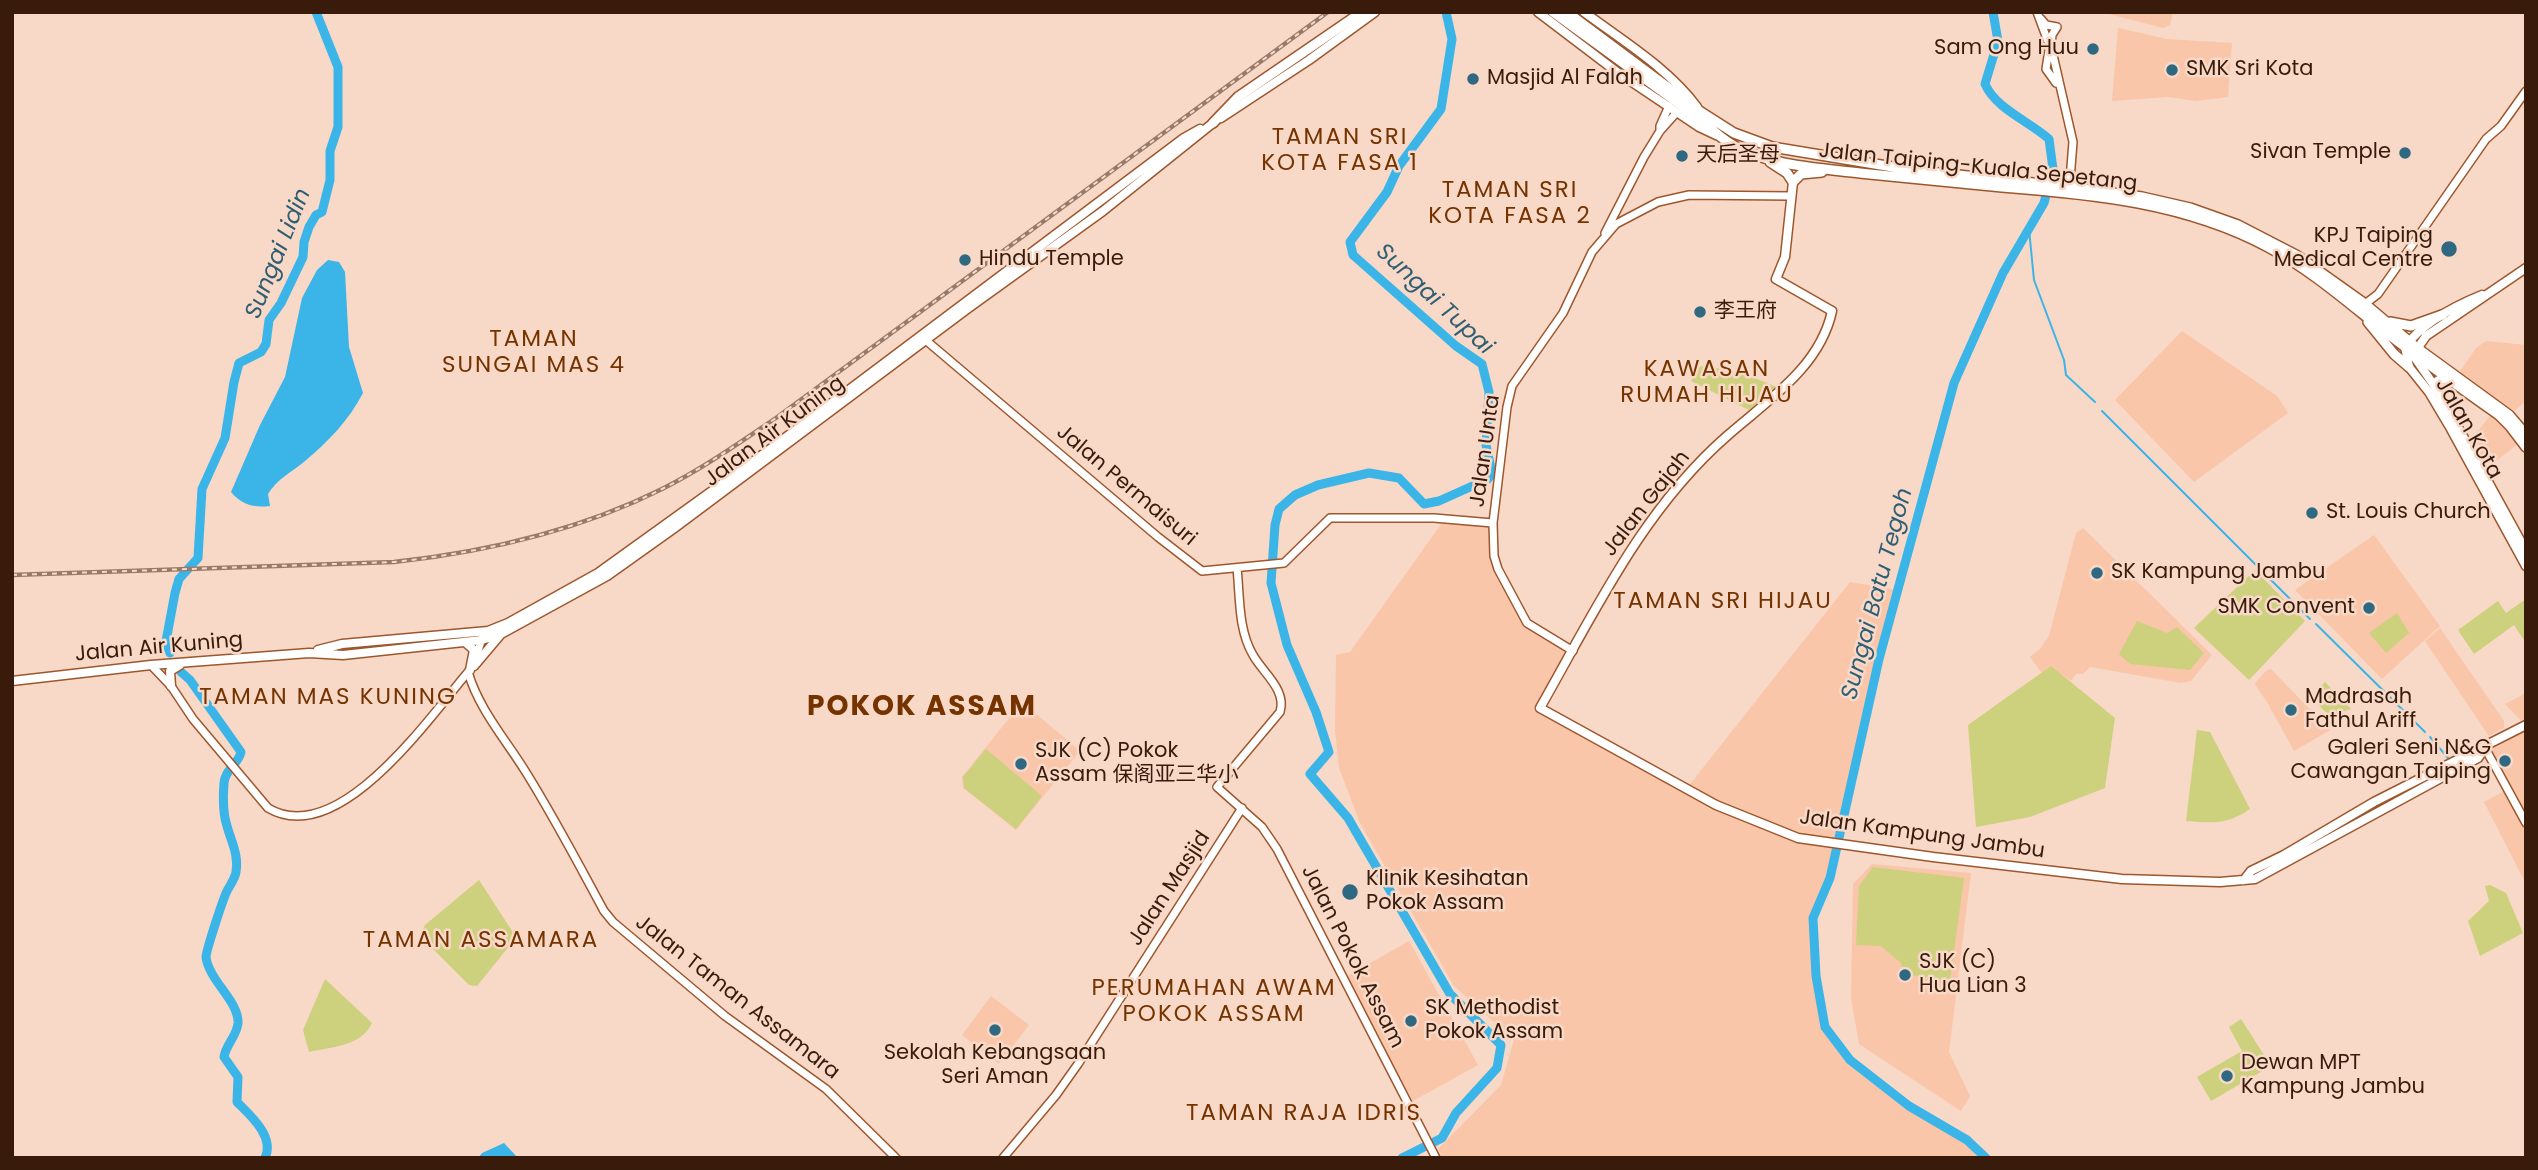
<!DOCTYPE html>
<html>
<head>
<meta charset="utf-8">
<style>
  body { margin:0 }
  #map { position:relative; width:2538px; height:1170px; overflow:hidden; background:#f8d8c6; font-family:Poppins,sans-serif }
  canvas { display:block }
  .frame { position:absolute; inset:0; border:14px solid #381b0a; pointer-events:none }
</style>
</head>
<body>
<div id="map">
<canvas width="2538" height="1170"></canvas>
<div class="frame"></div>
</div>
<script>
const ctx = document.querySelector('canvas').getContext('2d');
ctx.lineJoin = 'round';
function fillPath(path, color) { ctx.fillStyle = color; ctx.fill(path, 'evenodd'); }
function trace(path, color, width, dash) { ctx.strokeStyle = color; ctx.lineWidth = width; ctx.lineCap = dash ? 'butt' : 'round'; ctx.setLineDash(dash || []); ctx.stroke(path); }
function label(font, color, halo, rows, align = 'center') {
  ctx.font = font + ' Poppins,"Noto Sans SC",sans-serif'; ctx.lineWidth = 5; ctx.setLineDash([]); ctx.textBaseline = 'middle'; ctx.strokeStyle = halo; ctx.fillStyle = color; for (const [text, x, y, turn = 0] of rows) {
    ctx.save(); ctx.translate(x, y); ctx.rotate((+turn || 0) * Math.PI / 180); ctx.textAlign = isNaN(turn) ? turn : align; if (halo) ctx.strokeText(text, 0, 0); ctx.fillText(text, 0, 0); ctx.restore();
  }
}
fillPath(new Path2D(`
  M2101,12h72l-3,13 -7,3z
  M2118,28l49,11 65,4 -4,54 -32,4 -28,-4 -56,4z
  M2182,331l95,65 11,17 -94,69 -79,-82z
  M2486,341l40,4v56l-12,10 -55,-38 17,-25z
  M2492,413l27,30 -33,26 -15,-29z
  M1442,523l47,3 1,26 31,68 45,29 -25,58 146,81 163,-206 48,8 -82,326 8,113 23,31 139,98h-543l-5,-9 63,-64 13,-45 -60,-54 -94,-163 -21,-55 -4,-38 1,-75 14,-3z
  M2083,528l129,127 -21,26 -10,2 -91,-16 -7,7h-7l-5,7 -20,-14 -9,6 -12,-16 10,-8 9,-13 27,-103z
  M2374,535l66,91 -58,53 -87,-89z
  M2440,628l64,93v7l-15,8 -64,-95z
  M2271,669l23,24 36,37 -36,21 -27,-49 -11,-16 -1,-3 12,-13z
  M2526,693v33l-21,-22z
  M1022,702l58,49 -64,79 -53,-42 -1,-11z
  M2526,728v156l-42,-82 26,-14 -19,-38z
  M1872,864l99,9 -22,179 21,44 -9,15 -102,-67 -8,-46 2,-114z
  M1409,941l69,124 -65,36 -69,-123z
  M991,996l38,29 -30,39 -37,-29z`), '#f9c6aa');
fillPath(new Path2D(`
  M1704,366c26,4 49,10 72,21l-27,23 -58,-29 8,-14z
  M2255,570l50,51 -56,59 -55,-52z
  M2526,599v44l-12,-18 -40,29 -16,-24 40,-29 8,12z
  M2397,613l12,20 -23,20 -17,-20z
  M2137,621l30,12 10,-6 27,26 -14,17 -60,-6 -11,-10z
  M2051,666l64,52 -10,70 -75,29 -54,10 -8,-102z
  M2325,682l26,27 -21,7 -20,-19z
  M2197,730l13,2 40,77c-24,16 -37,14 -64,12z
  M986,749l56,47 -26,33 -52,-41 -1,-11z
  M1873,867l91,11 -14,103 -47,-7 -2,-11 -20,-17 -25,-1 3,-59z
  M479,880l35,54v6l-37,46 -8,-1 -36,-36 -17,-5 9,-19z
  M2490,885l16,8 17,40 -43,23 -12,-35 21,-20 -4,-15z
  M325,979l47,44c-10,23 -41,24 -63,29l-6,-22z
  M2241,1019l30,47 -60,35 -14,-24 45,-26 -13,-24z`), '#cdd07c');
fillPath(new Path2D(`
  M328,260l11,2 6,10 4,75 14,46c-14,27 -34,48 -58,68 -13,11 -28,18 -37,33l2,12c-16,2 -28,-1 -39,-14l29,-67 25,-48 17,-79 15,-28z
  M504,1143l14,15h-40l4,-5z`), '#3bb5e8');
trace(new Path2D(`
  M2029,229l5,51 30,80 2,15 29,27
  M2102,411l208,208
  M2316,624l109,108
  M2430,737l18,21`), '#3bb5e8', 2);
trace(new Path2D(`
  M170,653l-4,-12 9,-48 4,-14 19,-21 4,-69 23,-51 9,-56 5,-19 22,-11 5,-8 3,-24 12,-17 22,-46 1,-15 5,-15 7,-12 6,-3 8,-32v-29l8,-24v-60l-22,-55
  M181,672l9,8 51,72c-3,13 -16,17 -17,31 -1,13 -1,31 3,43 4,15 12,29 9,46 -1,7 -6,13 -9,19 -4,8 -21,60 -21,66 3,24 33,44 32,66 -1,13 -12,21 -14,34l14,20 -1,25c14,14 38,35 28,56
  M1402,1158l40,-20 14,-25 41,-45 4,-23 -51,-51 -102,-176 -38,-44 19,-22 -13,-40 -29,-67 -16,-62 4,-58 4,-16 16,-14 23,-10 51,-12 30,5 25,26 15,-3 49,-22 4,-6 -6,-28 3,-53 -7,-28 -26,-18 -103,-91 -3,-13 37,-50 12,-26 42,-57 11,-70 -6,-27
  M1986,1158l-19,-18 -58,-34 -59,-46 -25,-33 -9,-51 -3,-58 17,-40 49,-219 75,-276 49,-110 41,-70 9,-34 -4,-30c-20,-18 -53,-30 -64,-55l13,-43 -5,-29`), '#3bb5e8', 9);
const tertiary = new Path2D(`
  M2037,12l16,43 20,87 -4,50
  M2041,19l5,6 11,2 -5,8 -1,9
  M2049,50l-3,19 10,14
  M1660,131v-5l9,-20
  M1605,233l39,-76 16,-26 17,-19
  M2365,304l13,-10 108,-155 15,-13 25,-35
  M922,337l236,200 44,34 82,-8 46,-45h104l59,5
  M1237,568c3,28 1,62 16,87 10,18 34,35 27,57l-63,75 45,40 15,22 159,309
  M1573,651l-46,-28 -29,-54 -4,-13 -1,-33 14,-116 5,-21 51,-73 29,-61 24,-28 42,-22 31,-7 101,1
  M474,664l9,-29
  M151,665l20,21 22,33 75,89c71,42 162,-92 201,-137
  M468,672c11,38 39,69 59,102 28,45 52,91 77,137l9,11 112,94 101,73 70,69
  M2485,748l41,75
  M1003,1158l53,-63 22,-31 164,-256`);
const secondary = new Path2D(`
  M1538,12l79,60 82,55 17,8
  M1584,12c39,29 84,56 113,95
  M1221,118l88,-58 66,-48
  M1793,182l-8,75 -9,22 56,32c-12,56 -64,89 -105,125 -84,73 -133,177 -187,272l176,97 82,33 135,19 189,22 98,3 35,-3 208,-113 15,-8 7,-10
  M2526,268l-100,68 -13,19 25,36 88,160
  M2482,295c-27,11 -60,28 -77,52l4,20 20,25 22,37 75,137
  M465,642l9,8 -4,20
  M318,650l24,-6 146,-13 20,-8 90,-50 171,-123 415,-312 16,-9
  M474,666l27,-32
  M12,681l139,-16 158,-12 34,2 139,-15 19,-6 106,-58 66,-47 294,-220 136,-98 110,-88
  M171,686l-1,-15 10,-6
  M2244,880l7,-9 33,-16 90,-53 152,-77`);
const primary = new Path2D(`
  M1553,12l150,109c10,10 20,19 33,26 37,19 83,21 124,26 47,5 94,9 142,14 91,7 184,16 266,60 51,27 91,66 137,100 31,23 62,46 94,68l11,11 16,21
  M1567,12l134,100 33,21 38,14 139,23 160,17 71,10 48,11 48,17 58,30 69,49 52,44 92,67 17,20
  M1213,123l25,-26 124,-85
  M1770,162l17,11 6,9 8,-8 21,-2
  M2368,322l26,32 15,13
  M2390,322l21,4 31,-11
  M2438,391v-10l8,-3`);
trace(tertiary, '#9d572d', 10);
trace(secondary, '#9d572d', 11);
trace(primary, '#9d572d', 12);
trace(tertiary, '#fff', 7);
trace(secondary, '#fff', 8);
trace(primary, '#fff', 9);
const rail = new Path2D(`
  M12,575l382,-13c92,-10 184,-31 268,-73 40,-20 77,-46 114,-71l552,-406`);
trace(rail, '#997a69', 4.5);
trace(rail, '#f8d8c6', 2, [5]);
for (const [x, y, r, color] of [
  [2093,49,7,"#2f6881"],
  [2172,70,7,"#2f6881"],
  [1473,79,7,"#2f6881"],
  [2405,153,7,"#2f6881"],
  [1682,156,7,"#2f6881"],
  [2449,249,9,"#2f6881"],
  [965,260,7,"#2f6881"],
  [1700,312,7,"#2f6881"],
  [2312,513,7,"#2f6881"],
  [2097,573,7,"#2f6881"],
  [2369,608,7,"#2f6881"],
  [2291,710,7,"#2f6881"],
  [2505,761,7,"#2f6881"],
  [1021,764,7,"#2f6881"],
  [1350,892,9,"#2f6881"],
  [1905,975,7,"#2f6881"],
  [1411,1021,7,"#2f6881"],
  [995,1030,7,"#2f6881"],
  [2227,1076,7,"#2f6881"]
]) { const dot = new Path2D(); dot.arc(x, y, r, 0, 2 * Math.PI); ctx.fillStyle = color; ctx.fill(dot); trace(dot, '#f8d8c6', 2.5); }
label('21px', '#381b0a', '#f8d8c6', [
  ["Sam Ong Huu",2079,49,"right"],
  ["SMK Sri Kota",2186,70],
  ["Masjid Al Falah",1487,79],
  ["Sivan Temple",2391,153,"right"],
  ["天后圣母",1696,156],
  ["KPJ Taiping",2433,237,"right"],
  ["Medical Centre",2433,261,"right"],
  ["Hindu Temple",979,260],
  ["李王府",1714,312],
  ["St. Louis Church",2326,513],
  ["SK Kampung Jambu",2111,573],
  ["SMK Convent",2355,608,"right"],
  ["Madrasah",2305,698],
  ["Fathul Ariff",2305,722],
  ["Galeri Seni N&G",2491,749,"right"],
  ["Cawangan Taiping",2491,773,"right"],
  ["SJK (C) Pokok",1035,752],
  ["Assam 保阁亚三华小",1035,776],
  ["Klinik Kesihatan",1366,880],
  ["Pokok Assam",1366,904],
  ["SJK (C)",1919,963],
  ["Hua Lian 3",1919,987],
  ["SK Methodist",1425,1009],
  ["Pokok Assam",1425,1033],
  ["Sekolah Kebangsaan",995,1054,"center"],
  ["Seri Aman",995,1078,"center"],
  ["Dewan MPT",2241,1064],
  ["Kampung Jambu",2241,1088]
], 'left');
label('21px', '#381b0a', '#f8d8c6', [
  ["Jalan Taiping-Kuala Sepetang",1978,168,6],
  ["Jalan Kota",2468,429,60],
  ["Jalan Air Kuning",775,432,-37],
  ["Jalan Unta",1486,451,-82],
  ["Jalan Permaisuri",1126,486,40],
  ["Jalan Gajah",1647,504,-52],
  ["Jalan Air Kuning",159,648,-5],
  ["Jalan Kampung Jambu",1922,835,8],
  ["Jalan Masjid",1170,889,-57],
  ["Jalan Pokok Assam",1352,957,63],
  ["Jalan Taman Assamara",737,998,38]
]);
ctx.letterSpacing = '2px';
label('23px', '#753300', '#f8d8c6', [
  ["TAMAN SRI",1340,138],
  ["KOTA FASA 1",1340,164],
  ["TAMAN SRI",1510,191],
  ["KOTA FASA 2",1510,217],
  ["TAMAN",534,340],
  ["SUNGAI MAS 4",534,366],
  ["KAWASAN",1707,370],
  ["RUMAH HIJAU",1707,396],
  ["TAMAN SRI HIJAU",1723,602],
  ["TAMAN MAS KUNING",328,698],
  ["TAMAN ASSAMARA",481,941],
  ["PERUMAHAN AWAM",1214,989],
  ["POKOK ASSAM",1214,1015],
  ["TAMAN RAJA IDRIS",1304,1114]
]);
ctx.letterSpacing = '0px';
label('italic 23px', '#2e5e74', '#f8d8c6', [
  ["Sungai Lidin",279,254,-68],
  ["Sungai Tupai",1434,300,43],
  ["Sungai Batu Tegoh",1878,594,-75]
]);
ctx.letterSpacing = '2px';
label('bold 28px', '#753300', '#f8d8c6', [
  ["POKOK ASSAM",922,708]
]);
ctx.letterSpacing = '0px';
</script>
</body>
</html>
